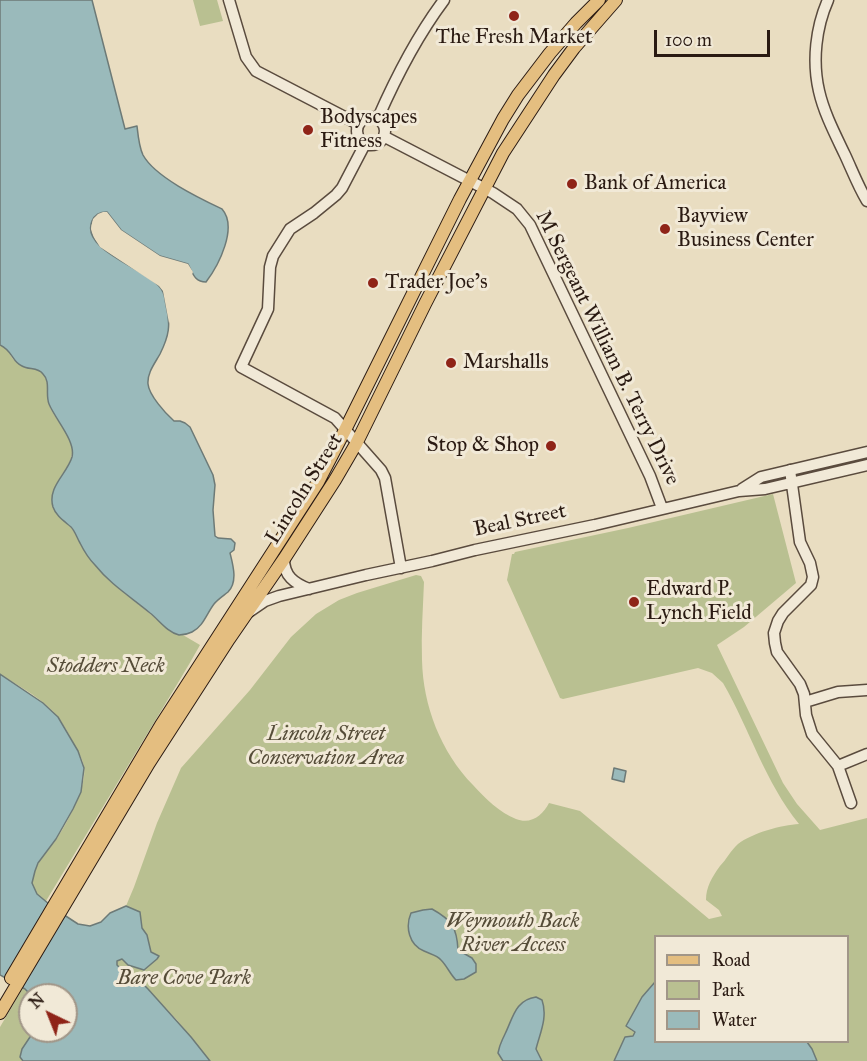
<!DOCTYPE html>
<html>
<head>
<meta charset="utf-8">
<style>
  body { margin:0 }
  #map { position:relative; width:867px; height:1061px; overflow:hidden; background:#e9ddc1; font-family:"IM FELL Great Primer",serif }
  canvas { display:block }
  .legend { position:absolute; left:654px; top:935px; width:195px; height:108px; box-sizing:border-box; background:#f1e9d7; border:2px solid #a19688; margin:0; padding:8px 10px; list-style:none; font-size:18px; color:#2a1a12 }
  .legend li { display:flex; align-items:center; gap:12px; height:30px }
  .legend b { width:30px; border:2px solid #a19688 }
  .north { position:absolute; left:18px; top:983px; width:60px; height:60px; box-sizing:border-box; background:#f1e9d7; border:2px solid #a19688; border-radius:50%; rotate:317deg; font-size:16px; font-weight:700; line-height:24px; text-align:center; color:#2a1a12 }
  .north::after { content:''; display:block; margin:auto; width:21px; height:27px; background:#8f2418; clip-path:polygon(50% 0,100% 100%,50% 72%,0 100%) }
  .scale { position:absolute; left:654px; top:30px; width:116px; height:27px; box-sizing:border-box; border:3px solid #2a1a12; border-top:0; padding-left:8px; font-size:18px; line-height:21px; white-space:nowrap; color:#2a1a12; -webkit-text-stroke:4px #f1e9d7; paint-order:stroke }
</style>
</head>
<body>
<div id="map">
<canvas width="867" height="1061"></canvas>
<ul class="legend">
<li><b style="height:8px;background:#e4be80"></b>Road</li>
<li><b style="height:16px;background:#b9c091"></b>Park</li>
<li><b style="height:16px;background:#9ababb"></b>Water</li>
</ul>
<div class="north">N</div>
<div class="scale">100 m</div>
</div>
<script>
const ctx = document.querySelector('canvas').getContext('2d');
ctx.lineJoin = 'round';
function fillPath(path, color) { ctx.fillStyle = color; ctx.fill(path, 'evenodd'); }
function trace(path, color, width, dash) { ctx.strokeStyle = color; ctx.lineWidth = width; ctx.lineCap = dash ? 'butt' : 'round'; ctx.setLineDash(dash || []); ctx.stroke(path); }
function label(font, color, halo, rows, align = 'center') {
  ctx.font = font + ' "IM FELL Great Primer",serif'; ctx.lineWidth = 6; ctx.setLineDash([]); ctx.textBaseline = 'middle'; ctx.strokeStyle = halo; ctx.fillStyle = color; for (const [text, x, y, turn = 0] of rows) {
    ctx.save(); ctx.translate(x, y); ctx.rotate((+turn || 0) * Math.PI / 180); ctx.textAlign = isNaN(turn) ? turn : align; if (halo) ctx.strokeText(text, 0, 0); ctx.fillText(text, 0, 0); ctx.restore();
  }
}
fillPath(new Path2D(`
  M193,0h24l6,21 -23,5z
  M0,345c11,6 8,9 15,16 8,8 22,5 29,13 6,8 1,21 5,31 6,16 26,32 23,49 -3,18 -24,31 -19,51 2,10 13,16 19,24 4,5 6,11 9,16 4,7 8,13 13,19 16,20 36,33 55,49 11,8 20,20 34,22l17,10c-13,24 -28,47 -42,71l-112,185c-8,-4 -15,-13 -14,-22 3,-15 15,-27 24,-39 11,-17 31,-53 28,-73 -1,-8 -7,-17 -11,-25 -4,-8 -9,-16 -14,-24 -15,-19 -39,-31 -59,-44z
  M773,494l23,89 -52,44 -27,18 66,138 14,21 23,26 47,-12v243h-50l-5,-12 -5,-7h41v-106h-192l-1,46c-16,16 -18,27 -24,48l4,2 -2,4 -8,2 -11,23h-404l-33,-41 -39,-41 -12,-5 -9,-9v-4l5,-2 22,11 13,-11 1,-3 -7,-4 -4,-17 -5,-7 -2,-16 -14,-6 8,-19 23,-64 24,-55 69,-78 41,-53 25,-23 23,-14 18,-7 59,-18 5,1 3,6c-1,26 -3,52 -2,78 1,46 19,92 51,125 12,13 27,28 43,34 15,6 27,-4 33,-16l31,8 129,108 13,-3 -3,-6 -13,-10c0,-13 6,-23 14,-34 6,-6 11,-16 18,-22 14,-11 44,-19 61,-20 -34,-42 -49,-94 -76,-141l-11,-10 -14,-5 -135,31 -3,-1 -53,-118 5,-26h2l1,-2 113,-24z
  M23,988l8,7 -1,36h4l-12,18 -2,8 3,4h-23v-34z`), '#b9c091');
const water = new Path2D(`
  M0,0h92l33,129 12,-3c1,9 2,21 6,29 12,22 56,43 79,54 16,18 -3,56 -16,73 -12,0 -13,-9 -18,-18l-28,-8 -39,-26 -14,-18c-7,0 -12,2 -15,9 -13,31 62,49 71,71 2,4 2,9 3,13 5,20 3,31 -6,49 -5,9 -13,19 -12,30 1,11 17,29 26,37h6l5,2 5,4 23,48 2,10 -2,25 2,26 3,2 13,1 4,4 -1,7 -4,3c3,12 8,29 -2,39 -5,4 -10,7 -14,12 -7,9 -11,23 -22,28 -4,2 -9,3 -13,3 -12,-3 -20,-15 -29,-22 -19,-16 -39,-28 -55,-48 -6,-6 -11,-14 -15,-22 -3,-5 -5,-12 -9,-16 -7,-6 -15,-11 -18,-20 -6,-20 14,-33 19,-50 4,-16 -17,-38 -23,-53 -4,-10 2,-22 -6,-30 -5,-7 -14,-4 -21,-8 -10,-4 -9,-15 -22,-21z
  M0,674l43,29 15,14 20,34 6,17 -3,24 -8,17 -17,30 -18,24 -3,8 -3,12 5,11 18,15 23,15 12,2 11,-4 9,-9 16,-7 14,6 2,16 5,7 4,17 8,4 -2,3 -13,11 -16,-5 -6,-6 -5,2v4l9,9 12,5 10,10 43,48 19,24h-187l-3,-4 2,-8 12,-18h32v-36h-35l-6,-6 -25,-14z
  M614,768l12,3 -2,11 -12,-3z
  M432,909c20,11 25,19 26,41l14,8 4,6v8l-12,7 -8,1c-6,-6 -9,-14 -15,-20 -4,-5 -11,-6 -17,-9 -15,-6 -19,-24 -13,-38l12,-3z
  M655,982l1,60h151l5,7 5,12h-203l11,-24 8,-1 2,-4 -9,-6 16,-29z
  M536,997l6,3c6,17 -2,33 -6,49l6,12h-39l-5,-8c2,-10 3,-10 7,-19 8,-16 10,-34 31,-37z`);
fillPath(water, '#9ababb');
trace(water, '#6d7a77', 1.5);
fillPath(new Path2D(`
  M103,212h4l14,18 39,26 28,8 5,8 -2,5 -5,-10 -28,-9 -39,-26 -14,-17 -5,1 -5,5 -1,7 8,17 40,25 19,14 4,5 7,28 -3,6 -6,-32 -4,-5 -59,-39 -5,-8 -4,-10 2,-10 5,-5z`), '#e9ddc1');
const minor = new Path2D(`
  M229,0l17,57 10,14 102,53
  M828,0c-12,27 -16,61 -9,91 5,22 16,43 26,64 7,15 13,31 22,46
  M357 131a14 14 0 1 1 28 0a14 14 0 1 1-28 0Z
  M378,118c18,-41 39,-82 66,-118
  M385,137l108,56 24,16 13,16 120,251 12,32
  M365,144l-23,44 -6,7 -22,18 -24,16 -17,27 -3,11 -2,42 -27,58 94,51 46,52 4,8 16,90
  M790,470l10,72 10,21 3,14 -2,8 -28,28 -5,8 -4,12 1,10 2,9 23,32 4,10 2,21 6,19 26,32 13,37
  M742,489l19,-12 106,-25
  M284,559c0,17 10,24 25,30
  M249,612l16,-11 14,-5 87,-21 66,-14 43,-11 120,-25 144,-34 26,-2 102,-24
  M805,702l33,-10 29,-2
  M838,766l29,-12`);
const major = new Path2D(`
  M11,978l150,-253 157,-243 27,-52 115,-231 43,-80 15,-24 32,-42 26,-30 23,-23
  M0,1013l149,-250 80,-124 55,-80 51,-79 21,-36 69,-140 78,-151 51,-78 20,-27 42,-48`);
trace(minor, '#5a4b3e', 13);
trace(major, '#2a1a12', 14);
trace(minor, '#f1e9d7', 10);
trace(major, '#e4be80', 12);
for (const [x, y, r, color] of [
  [514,16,6,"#8f2418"],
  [308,130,6,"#8f2418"],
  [572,184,6,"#8f2418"],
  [665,229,6,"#8f2418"],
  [373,283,6,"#8f2418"],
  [451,363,6,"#8f2418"],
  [551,446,6,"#8f2418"],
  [634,602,6,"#8f2418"]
]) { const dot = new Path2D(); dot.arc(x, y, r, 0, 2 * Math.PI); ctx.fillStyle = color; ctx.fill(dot); trace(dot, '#f1e9d7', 2); }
label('21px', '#2a1a12', '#f1e9d7', [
  ["The Fresh Market",514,38,"center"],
  ["Bodyscapes",320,118],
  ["Fitness",320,142],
  ["Bank of America",584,184],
  ["Bayview",677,217],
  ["Business Center",677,241],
  ["Trader Joe's",385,283],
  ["Marshalls",463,363],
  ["Stop & Shop",539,446,"right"],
  ["Edward P.",646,590],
  ["Lynch Field",646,614]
], 'left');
label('21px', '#2a1a12', '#f1e9d7', [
  ["M Sergeant William B. Terry Drive",607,348,64],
  ["Lincoln Street",305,489,-58],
  ["Beal Street",520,521,-12]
]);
label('italic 21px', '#554c38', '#f1e9d7', [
  ["Stodders Neck",106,667],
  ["Lincoln Street",326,735],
  ["Conservation Area",326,759],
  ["Weymouth Back",513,922],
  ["River Access",513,946],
  ["Bare Cove Park",184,979]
]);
</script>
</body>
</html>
